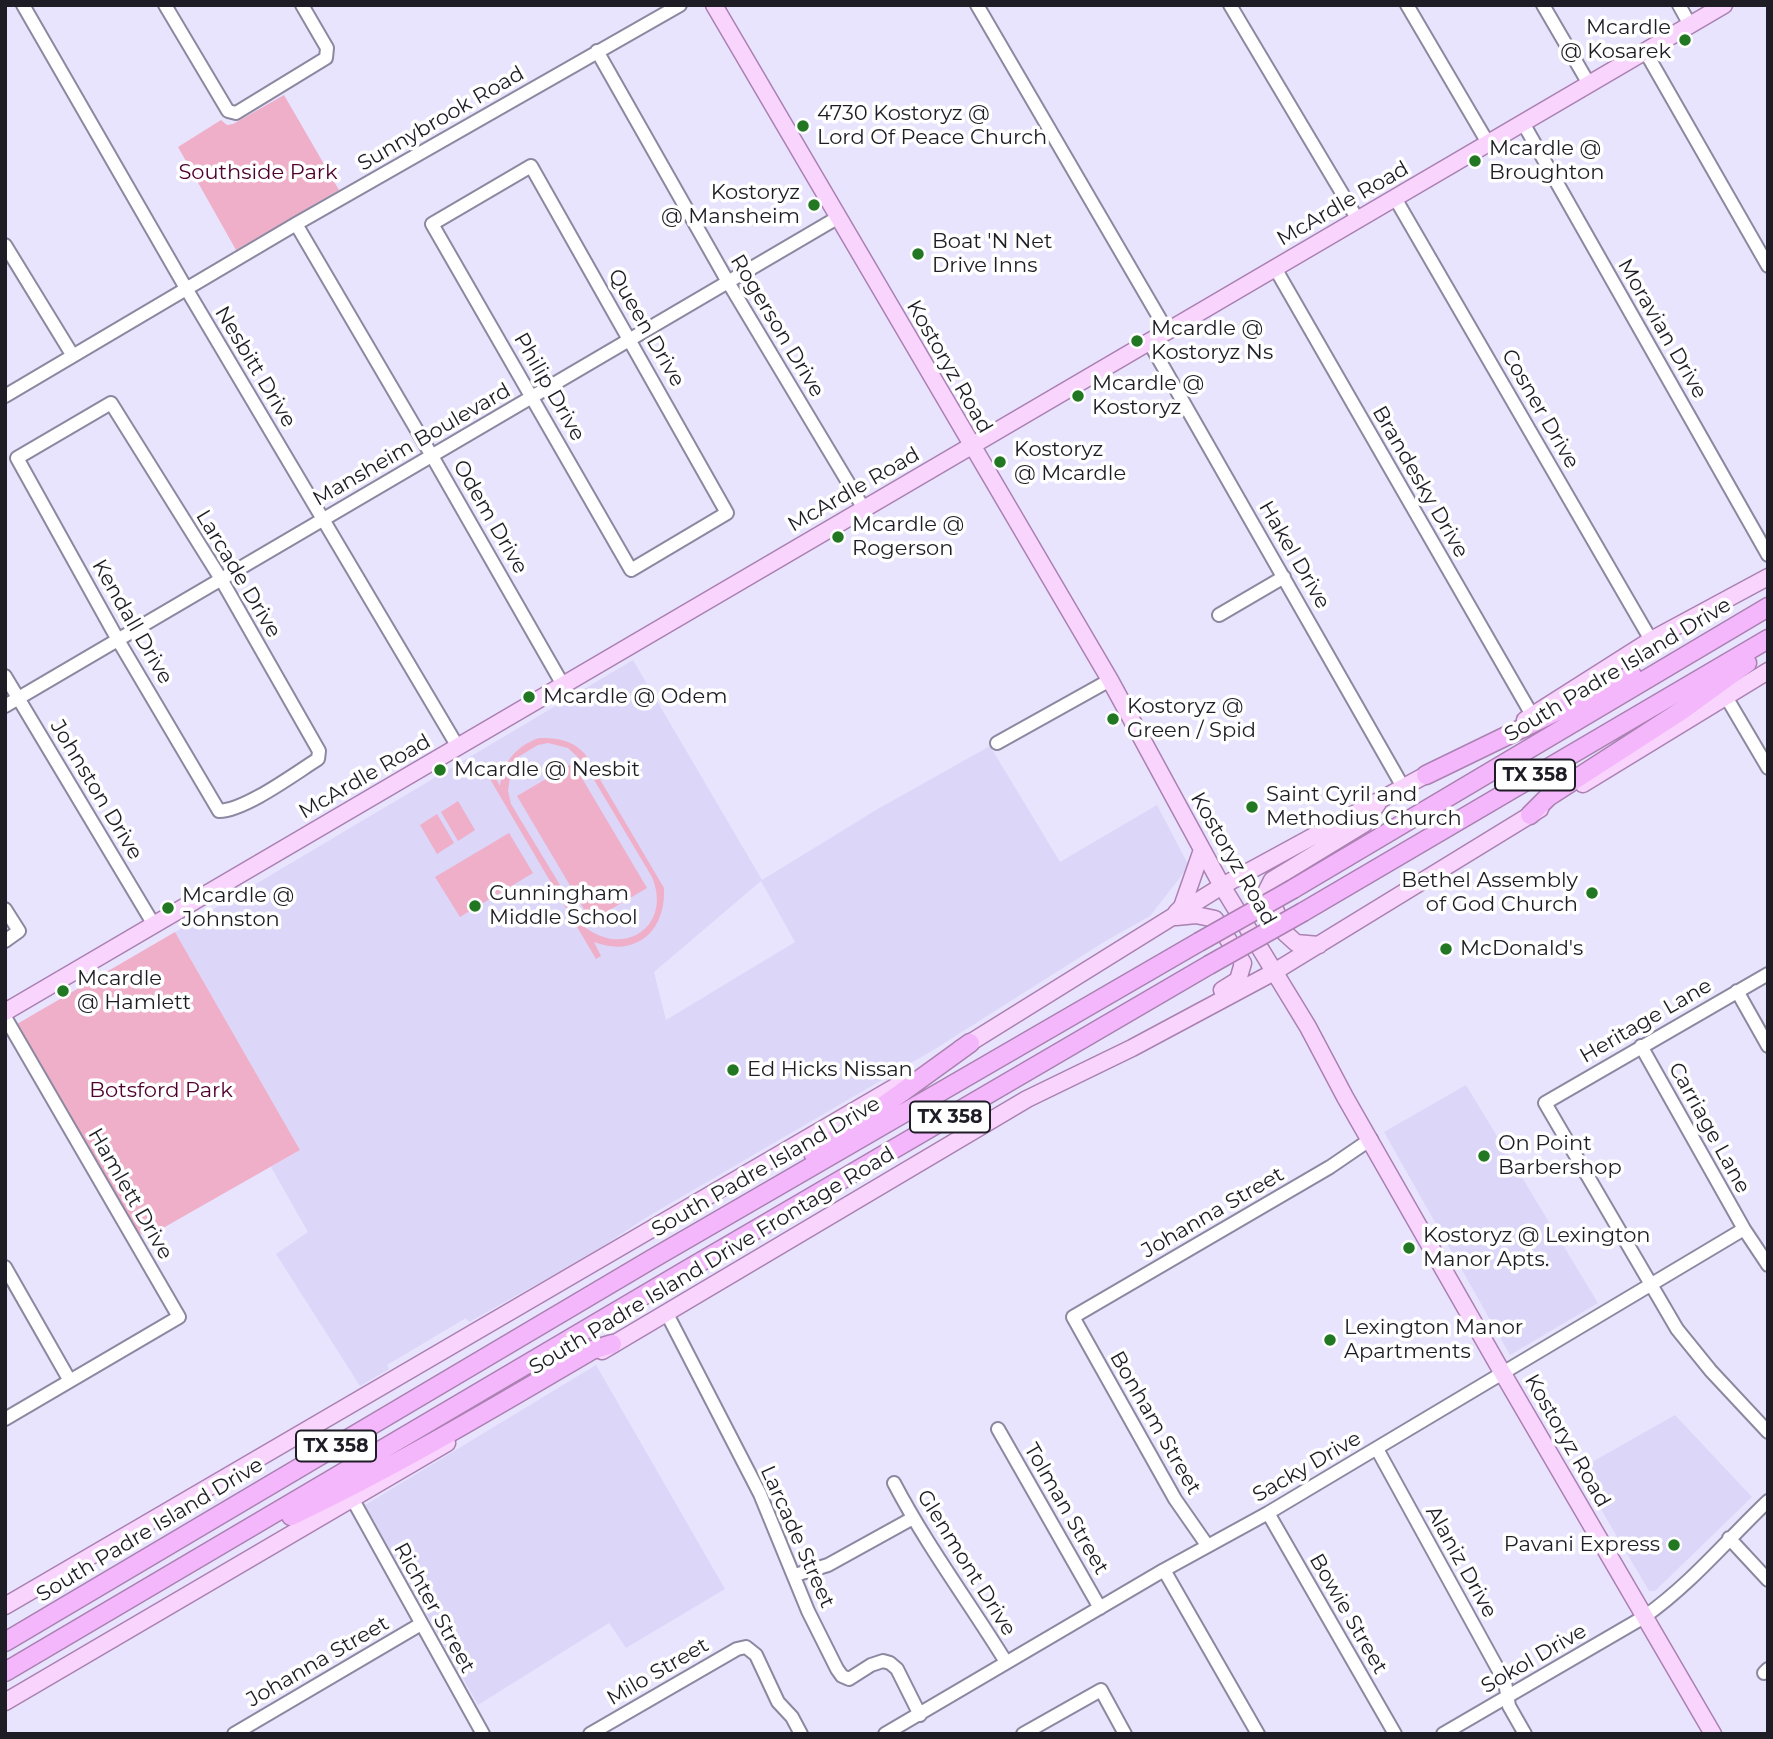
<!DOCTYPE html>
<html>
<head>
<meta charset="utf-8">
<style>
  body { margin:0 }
  #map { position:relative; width:1773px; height:1739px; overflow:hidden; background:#e8e4fe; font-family:Montserrat,sans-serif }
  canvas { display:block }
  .frame { position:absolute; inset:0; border:7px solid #1e1d26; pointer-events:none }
</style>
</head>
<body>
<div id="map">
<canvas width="1773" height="1739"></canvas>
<div class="frame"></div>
</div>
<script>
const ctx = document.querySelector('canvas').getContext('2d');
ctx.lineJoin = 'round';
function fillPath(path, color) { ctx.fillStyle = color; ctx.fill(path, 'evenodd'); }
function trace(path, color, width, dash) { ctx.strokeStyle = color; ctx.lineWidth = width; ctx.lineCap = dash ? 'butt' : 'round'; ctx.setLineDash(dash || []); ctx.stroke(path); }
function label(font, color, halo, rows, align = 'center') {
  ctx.font = font + ' Montserrat,sans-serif'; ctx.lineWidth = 7; ctx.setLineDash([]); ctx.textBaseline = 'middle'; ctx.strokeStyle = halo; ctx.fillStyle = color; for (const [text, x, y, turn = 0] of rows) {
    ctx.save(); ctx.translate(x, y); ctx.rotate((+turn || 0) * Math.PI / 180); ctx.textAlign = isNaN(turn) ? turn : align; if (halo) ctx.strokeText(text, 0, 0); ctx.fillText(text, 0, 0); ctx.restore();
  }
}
fillPath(new Path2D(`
  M633,660l129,220 114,-70 114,-64 70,116 97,-57 32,61 -39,50 -46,26 -169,107 -288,168 -56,37 -122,68 -3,-4 -79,47 2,4 -29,17 -84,-132 32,-22 -37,-65 29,-17 -125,-218zM761,881l34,61 -129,78 -12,-48z
  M1466,1085l132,218 -88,52 -126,-223z
  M596,1365l129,224 -99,59 -17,-25 -131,82 -113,-200z
  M1675,1415l77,82 -97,94h-6l-71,-121z`), '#dcd6f8');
fillPath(new Path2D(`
  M284,95l55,95 -103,60 -58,-103 43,-27 6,5 6,-1z
  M539,738c19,0 33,2 46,16l79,134c2,43 -28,70 -70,54l7,14 -5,3 -109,-185 5,-3 8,15c3,-24 16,-40 39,-48zM548,743l20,5 16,15 68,114c20,47 -25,81 -66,51l-75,-124 -3,-13 3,-21 7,-13 20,-12z
  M573,763l74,125 -56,33 -74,-125z
  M458,801l17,29 -17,11 -17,-29z
  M437,814l17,29 -17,11 -17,-29z
  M509,833l24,40 -73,44 -25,-40z
  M175,932l125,218 -151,86 -8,-2 -6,-6 -118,-204z`), '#efafc9');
const minor = new Path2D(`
  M23,5l164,285 271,457
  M165,5l63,106 8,2 90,-55 1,-10 -25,-43
  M977,5l190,326
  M1230,5l128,215
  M1407,5l81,138
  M1543,5l46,79
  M1679,5l11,20
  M597,51l131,231 136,227
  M1645,51l123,215
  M1523,123l245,432
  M531,166l196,347 -96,57 -199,-346z
  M1395,198l256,442
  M296,224l136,232 131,229
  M5,245l68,111
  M1275,268l257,447
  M1149,342l254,445
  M5,396l291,-172 384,-219
  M111,403l110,176 98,172 -1,8c-24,15 -72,51 -99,52l-101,-171 -101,-182z
  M1219,615l65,-38
  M5,676l149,249
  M1725,695l43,73
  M5,706l832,-488
  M997,743l113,-63
  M5,909l14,22 -14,10
  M1768,974l-223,129 132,226 34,42 57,61
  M1737,991l31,55
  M5,1017l174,300 -174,102
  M1641,1046l103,183 24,36
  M5,1267l65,114
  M666,1312l94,182 48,117 29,58 5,7 7,3 22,-14 12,-4 7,2 7,6 23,46
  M998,1429l102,179
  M1377,1449l128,233 4,24 16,28
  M894,1483c33,63 75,119 112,179
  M353,1500l130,234
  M1268,1513l127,221
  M1729,1538l39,42
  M1207,1545l-32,-46 -102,-182 257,-150 41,-28
  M1164,1570l94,164
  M795,1575l33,-10 85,-47
  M1764,1673l4,-4
  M234,1734l187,-110
  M590,1734l147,-85 9,-2 10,8 22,47 14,15 9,17
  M885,1734l279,-164 104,-57 476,-284
  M1023,1734l78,-44 24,44
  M1443,1734l201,-117c47,-33 83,-77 124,-116`);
const major = new Path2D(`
  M714,5l396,675 112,206 86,141 37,70 157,275 211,362
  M1525,720l126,-80 117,-63
  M1583,784l185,-113
  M1176,913l6,-6 20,-57
  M1176,917l20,-2 19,4 28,44 -5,17 -16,10
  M1319,945l-23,-2 -11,-10 -18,-43 5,-10 92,-56 14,-21
  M5,1012l1719,-1007
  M960,1049l262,-163 213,-116
  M602,1351l425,-252 105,-51 142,-76 266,-163
  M5,1606l902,-526
  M5,1702l442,-259`);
const highway = new Path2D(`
  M1426,775l206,-100
  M1530,815l18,-18 133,-86 66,-48
  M1293,889l475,-282
  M1303,912l465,-273
  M813,1153l52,-34 105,-76
  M291,1516c104,-49 202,-108 301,-166l20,-6
  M5,1642l647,-383 547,-317
  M5,1672l685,-404 519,-303`);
trace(minor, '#8c88a0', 16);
trace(major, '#aa81b1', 19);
trace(highway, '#aa81b1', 21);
trace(minor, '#fff', 12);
trace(major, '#f9d4fd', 16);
trace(highway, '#f5b7fc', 18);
const highwayBridge = new Path2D(`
  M1199,942l94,-53
  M1209,965l94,-53`);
trace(highwayBridge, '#aa81b1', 21, []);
trace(highwayBridge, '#f5b7fc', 18);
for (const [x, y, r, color] of [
  [1685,40,7,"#217722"],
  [803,126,7,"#217722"],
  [1475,161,7,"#217722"],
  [814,205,7,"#217722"],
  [918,254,7,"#217722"],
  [1137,341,7,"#217722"],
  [1078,396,7,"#217722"],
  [1000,462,7,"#217722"],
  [838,537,7,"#217722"],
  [529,697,7,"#217722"],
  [1113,719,7,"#217722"],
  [440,770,7,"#217722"],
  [1252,807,7,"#217722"],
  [1592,893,7,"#217722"],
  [475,906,7,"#217722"],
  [168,908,7,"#217722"],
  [1446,949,7,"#217722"],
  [63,991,7,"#217722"],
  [733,1070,7,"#217722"],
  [1484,1156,7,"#217722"],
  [1409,1248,7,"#217722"],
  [1330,1340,7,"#217722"],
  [1674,1545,7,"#217722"]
]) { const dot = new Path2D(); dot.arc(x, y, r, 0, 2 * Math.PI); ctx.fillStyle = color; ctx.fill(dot); trace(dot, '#fff', 2.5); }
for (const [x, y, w] of [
  [1535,775,80],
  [950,1117,80],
  [336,1446,80]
]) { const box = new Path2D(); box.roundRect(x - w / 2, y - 15.5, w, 31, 5); ctx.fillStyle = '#fff'; ctx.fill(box); trace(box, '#1e1d26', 2); }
label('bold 19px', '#1e1d26', null, [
  ["TX 358",1535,775],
  ["TX 358",950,1117],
  ["TX 358",336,1446]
]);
label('21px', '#1e1d26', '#fff', [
  ["Mcardle",1671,28,"right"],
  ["@ Kosarek",1671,52,"right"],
  ["4730 Kostoryz @",817,114],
  ["Lord Of Peace Church",817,138],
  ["Mcardle @",1489,149],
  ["Broughton",1489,173],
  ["Kostoryz",800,193,"right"],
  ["@ Mansheim",800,217,"right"],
  ["Boat 'N Net",932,242],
  ["Drive Inns",932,266],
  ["Mcardle @",1151,329],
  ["Kostoryz Ns",1151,353],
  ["Mcardle @",1092,384],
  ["Kostoryz",1092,408],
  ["Kostoryz",1014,450],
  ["@ Mcardle",1014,474],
  ["Mcardle @",852,525],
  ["Rogerson",852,549],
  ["Mcardle @ Odem",543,697],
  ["Kostoryz @",1127,707],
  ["Green / Spid",1127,731],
  ["Mcardle @ Nesbit",454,770],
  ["Saint Cyril and",1266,795],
  ["Methodius Church",1266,819],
  ["Bethel Assembly",1578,881,"right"],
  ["of God Church",1578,905,"right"],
  ["Cunningham",489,894],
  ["Middle School",489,918],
  ["Mcardle @",182,896],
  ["Johnston",182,920],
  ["McDonald's",1460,949],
  ["Mcardle",77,979],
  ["@ Hamlett",77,1003],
  ["Ed Hicks Nissan",747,1070],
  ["On Point",1498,1144],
  ["Barbershop",1498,1168],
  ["Kostoryz @ Lexington",1423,1236],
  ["Manor Apts.",1423,1260],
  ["Lexington Manor",1344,1328],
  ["Apartments",1344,1352],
  ["Pavani Express",1660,1545,"right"]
], 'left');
label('21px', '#1e1d26', '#fff', [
  ["Sunnybrook Road",441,119,-30],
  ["McArdle Road",1343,204,-30],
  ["Rogerson Drive",777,326,59],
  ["Queen Drive",646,328,60],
  ["Moravian Drive",1662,329,60],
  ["Nesbitt Drive",255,367,59],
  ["Kostoryz Road",949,367,60],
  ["Philip Drive",549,387,60],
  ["Cosner Drive",1540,409,60],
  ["Mansheim Boulevard",412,445,-30],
  ["Brandesky Drive",1420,482,60],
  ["McArdle Road",854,490,-30],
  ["Odem Drive",490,517,60],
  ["Hakel Drive",1294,555,60],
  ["Larcade Drive",238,574,59],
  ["Kendall Drive",132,622,60],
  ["South Padre Island Drive",1618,670,-31],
  ["McArdle Road",365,777,-30],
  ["Johnston Drive",96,790,59],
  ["Kostoryz Road",1233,859,60],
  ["Heritage Lane",1646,1021,-30],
  ["Carriage Lane",1709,1128,61],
  ["South Padre Island Drive",766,1167,-30],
  ["Hamlett Drive",130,1194,60],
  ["Johanna Street",1213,1213,-30],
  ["South Padre Island Drive Frontage Road",712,1261,-31],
  ["Bonham Street",1155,1423,60],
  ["Kostoryz Road",1567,1441,60],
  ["Sacky Drive",1307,1467,-30],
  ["Tolman Street",1066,1509,60],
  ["South Padre Island Drive",150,1530,-31],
  ["Larcade Street",797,1537,66],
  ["Alaniz Drive",1461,1562,61],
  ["Glenmont Drive",966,1563,58],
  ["Richter Street",434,1608,61],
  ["Bowie Street",1348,1614,60],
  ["Sokol Drive",1534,1659,-30],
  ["Johanna Street",318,1662,-30],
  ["Milo Street",658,1672,-30]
]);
label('21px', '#50002e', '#fff', [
  ["Southside Park",258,173],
  ["Botsford Park",161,1091]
]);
</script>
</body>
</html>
